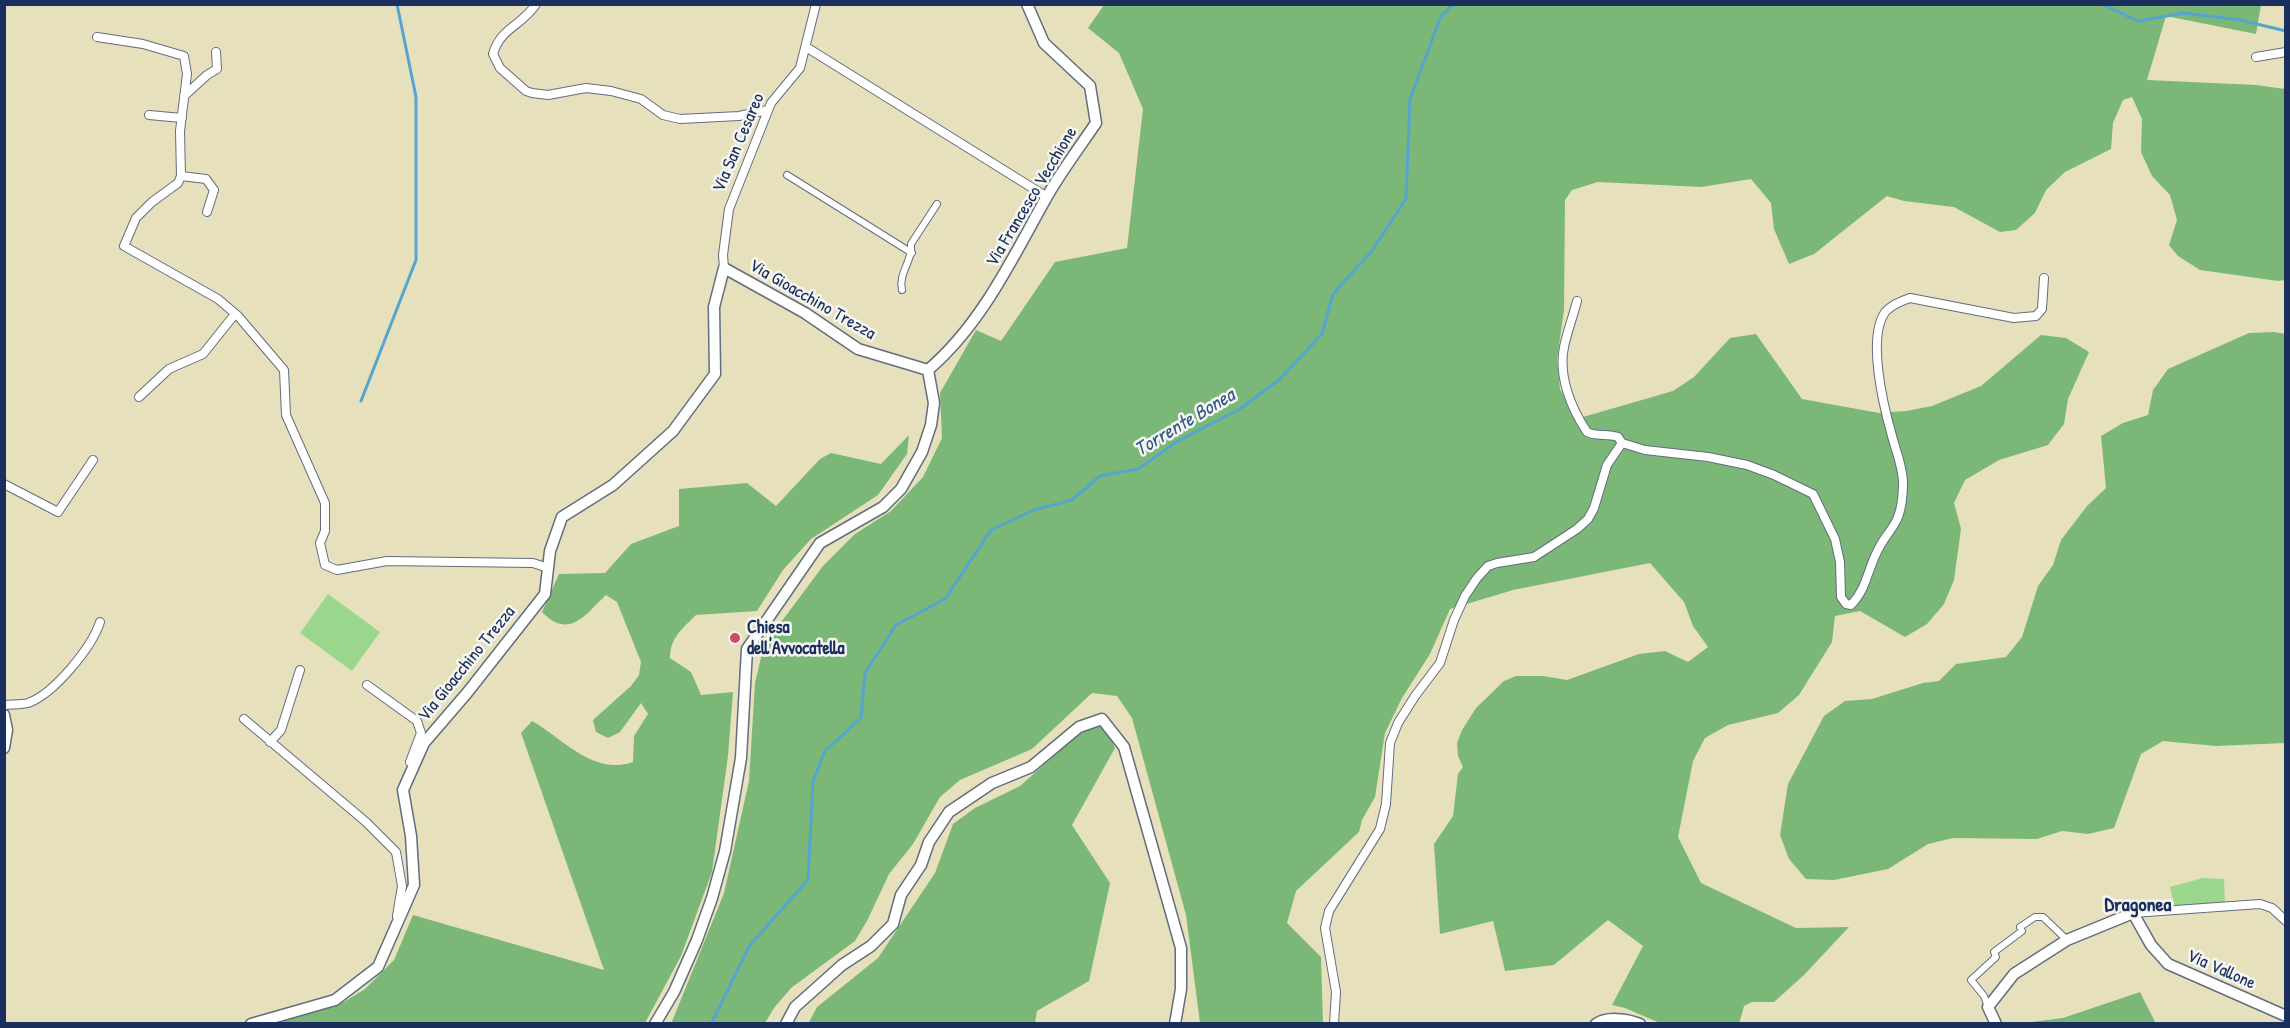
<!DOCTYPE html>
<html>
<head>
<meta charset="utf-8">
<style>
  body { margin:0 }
  #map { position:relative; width:2290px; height:1028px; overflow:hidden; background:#e7e0bc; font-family:"Patrick Hand",sans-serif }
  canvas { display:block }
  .frame { position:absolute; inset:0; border:6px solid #1b2f5e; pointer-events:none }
</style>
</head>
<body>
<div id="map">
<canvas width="2290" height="1028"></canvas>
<div class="frame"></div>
</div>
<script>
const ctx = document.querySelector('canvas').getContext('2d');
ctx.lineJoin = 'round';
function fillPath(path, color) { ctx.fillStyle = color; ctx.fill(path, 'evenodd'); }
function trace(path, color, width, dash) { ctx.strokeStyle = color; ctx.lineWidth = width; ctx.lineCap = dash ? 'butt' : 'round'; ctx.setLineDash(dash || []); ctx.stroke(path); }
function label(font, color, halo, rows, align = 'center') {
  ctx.font = font + ' "Patrick Hand",sans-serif'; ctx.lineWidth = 5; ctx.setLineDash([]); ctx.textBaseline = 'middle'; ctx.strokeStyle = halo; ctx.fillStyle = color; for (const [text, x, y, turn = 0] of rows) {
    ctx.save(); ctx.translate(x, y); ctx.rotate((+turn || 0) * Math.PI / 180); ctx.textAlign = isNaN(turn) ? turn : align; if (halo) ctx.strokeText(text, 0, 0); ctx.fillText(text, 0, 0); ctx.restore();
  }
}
fillPath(new Path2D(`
  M328,594l52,38 -28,39 -52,-38z
  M2203,878l21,1 1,25 -50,4 -5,-21z`), '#9ad78c');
fillPath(new Path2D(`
  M1104,5h1157l-5,29 -90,-18 -19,64 109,5 29,4v191l-7,1 -78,-11 -22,-14 -9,-11 8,-25 -7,-25 -18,-19 -11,-24 1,-33 -10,-22 -9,3 -10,23 -2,26 -46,23 -19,18 -11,23 -19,17 -16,2 -46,-25 -50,-6 -17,-5 -73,58 -25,10 -15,-35 -3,-26 -20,-24 -50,8 -103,-5 -26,8 -7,10 -1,110 -7,49 3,30 16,30 97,-28 21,-14 36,-39 26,-4 46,65 77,14 27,-2 26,-5 49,-20 60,-51 25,3 23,14 -21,47 -4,25 -16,21 -49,15 -34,20 -11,23 7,26 -7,51 -10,24 -17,20 -22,13 -45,-26 -25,5 -3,26 -33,53 -21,18 -50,12 -23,13 -12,23 -15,76 23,46 95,45 53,-1 -45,48 -30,27h-22l-8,4 -5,18 -79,-1 -35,-15 -13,-3 31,-59 -35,-26 -54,45 -49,6 -12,-50 -53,13 -6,-90 19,-28 5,-42 5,-7 -5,-11 -1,-13 5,-13 14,-22 28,-27 12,-5h27l24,4 72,-26 26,-3 23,11 20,-15 -15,-21 -9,-24 -34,-39 -137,27 -63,19 -20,45 -28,44 -17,35 -10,64 -13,23 -3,12 -63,59 -9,32 34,34 2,66h-123l-14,-108 -54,-197 -15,-22 -25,-3 -60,56 -72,31 -20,17 -27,47 -24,30 -21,45 -13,22 -64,47 -17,20 -9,15 -94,1 53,-131 25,-112 6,-98 9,-38 59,-79 32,-32 36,-23 32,-34 19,-39 -2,-45 36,-63 25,11 54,-79 72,-14 16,-139 -24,-56 -31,-25z
  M2274,332l12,2 -1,409 -69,3 -53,-5 -22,13 -27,74 -26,6 -26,-3 -25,8 -84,-1 -25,6 -40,25 -54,11 -28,-1 -17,-20 -9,-24 8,-51 36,-68 21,-15 27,-2 51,-16 16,-2 17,-17 50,-7 16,-20 16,-51 15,-21 8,-25 26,-34 19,-18 -5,-52 22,-13 25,-8 5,-25 15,-21 81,-36z
  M909,435l-2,19 -29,41 -67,44 -28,31 -26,41 -61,4c-14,14 -26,23 -26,43l21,14 10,23 32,-3 -5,64 -16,116 -31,84 -36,67 -371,1 70,-22 21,-13 29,-29 19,-45 191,55 -83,-237 11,-12c32,18 61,55 101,41l1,-26 14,-22 -7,-11 -21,29 -12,6 -12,-6 -3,-12 38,-34 8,-11 2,-13 -24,-60 -11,-7c-21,20 -37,45 -64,17l17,-38 46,-1 26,-29 48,-18v-37l68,-6 29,23 44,-47 11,-6 50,11z
  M1102,726l8,10 5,12 -43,77 38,58 -21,98 -52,30 -2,12 -227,1 9,-17 61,-49 57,-85 18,-49 22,-16 45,-22 58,-51 11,-6z
  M2140,992l15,30 8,1h-140l40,-5z`), '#7bb878');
trace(new Path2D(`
  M2102,4l36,17 46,-8 56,7 46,11
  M361,401l55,-141v-163l-19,-93
  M711,1024l39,-79 58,-65 5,-99 12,-30 36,-33 4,-45 31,-48 49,-26 46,-69 43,-20 38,-10 28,-24 38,-7 40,-28 62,-32 40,-30 42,-45 11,-40 38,-42 35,-53 4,-100 31,-83 13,-12`), '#55a5cf', 3);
const pedestrian = new Path2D(`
  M787,175l125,78
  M902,290c-4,-17 11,-29 9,-46l26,-40
  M1988,1007l-4,-11 -13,-16 25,-23 -2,-5 28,-21 -2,-4 15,-10h8l24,23`);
const minor = new Path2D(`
  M536,4c-14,22 -35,23 -43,50l7,14 26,23 6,2 16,2 38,-7 25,3 30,8 22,16 17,4 59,-3 29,-6
  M97,37l46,7 41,12 3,18 -7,57 1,45 -3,7 -26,19 -16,16 -12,28 94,53 20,17 46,54 2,45 39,88v28l-5,12 5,22 12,5 50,-9 146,2 15,5
  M806,47l241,150
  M2256,57l30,-5
  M184,96l23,-21 10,-6 -1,-17
  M149,115l33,3
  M181,176l25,3 8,11 -7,22
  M724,268l-1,-13 6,-46 42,-106 29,-35 16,-64
  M1577,301c-4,16 -10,31 -13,46 -6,29 7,61 23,85 9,5 21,1 31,5l4,6 23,7 63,7 39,8 27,10 39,19 22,45 5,23 1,35 5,7 5,1c16,-16 17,-38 28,-57 5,-11 15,-20 19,-31 4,-10 5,-25 5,-36 -1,-16 -7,-30 -11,-45 -8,-28 -26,-100 -6,-125 7,-7 15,-10 24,-13l104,20 22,-2 6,-7 2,-31
  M139,397l30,-28 34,-15 32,-40
  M4,484l54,28 35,-52
  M367,685l50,36 4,12 -11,29
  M4,705c8,-1 17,0 24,-2 26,-9 64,-56 72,-81
  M244,719l122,103 30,30 6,34 -5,30
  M270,742l11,-12 19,-60
  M2133,913l127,-9 12,4 14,13
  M1334,1024l2,-32 -11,-64 4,-17 51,-82 6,-25 4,-61 8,-20 17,-27 25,-33 14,-43 11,-24 12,-18 11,-12 9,-3 37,-6 43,-28 11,-10 6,-11 13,-43 15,-22`);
const tertiary = new Path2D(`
  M928,370c53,-45 84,-111 117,-170 15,-27 34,-52 51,-77l-6,-37 -46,-43 -17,-39
  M4,715l3,15 -3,18
  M251,1024l84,-24 43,-33 36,-82 -3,-49 -8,-46 21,-47 43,-50 78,-99 5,-43 12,-34 51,-32 60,-54 42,-57 -1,-67 10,-39 81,45 53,36 70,21
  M655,1024l19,-32 23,-52 15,-42 13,-47 16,-93 6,-109 73,-106 63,-36 18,-18 21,-37 9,-27 3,-22 -6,-33
  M786,1024l9,-17 47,-42 29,-19 22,-22 8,-29 20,-30 8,-23 20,-30 43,-29 39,-16 48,-40 23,-8 22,28 57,201v41l-6,35
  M1596,1024c11,-8 32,-5 44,0
  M1996,1024l-8,-17 26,-33 53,-34 66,-27 18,32 17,19 118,52`);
trace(pedestrian, '#626d7f', 8);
trace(minor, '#626d7f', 10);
trace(tertiary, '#626d7f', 13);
trace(pedestrian, '#fff', 6);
trace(minor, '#fff', 8);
trace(tertiary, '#fff', 10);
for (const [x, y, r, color] of [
  [735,638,6,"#d1495b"]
]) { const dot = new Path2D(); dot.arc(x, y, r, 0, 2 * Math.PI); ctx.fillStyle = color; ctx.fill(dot); trace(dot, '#f6f6f2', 2); }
label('18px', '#1b2f5e', '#f6f6f2', [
  ["Via San Cesareo",739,143,-67],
  ["Via Francesco Vecchione",1032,197,-59],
  ["Via Gioacchino Trezza",812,300,30],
  ["Via Gioacchino Trezza",467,664,-51],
  ["Via Vallone",2221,970,24]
]);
label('bold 18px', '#1b2f5e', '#f6f6f2', [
  ["Chiesa",747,628],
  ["dell'Avvocatella",747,649]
], 'left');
label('italic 20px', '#2f5886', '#f6f6f2', [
  ["Torrente Bonea",1185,423,-31]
]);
label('bold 20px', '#1b2f5e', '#f6f6f2', [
  ["Dragonea",2138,906]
]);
</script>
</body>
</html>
